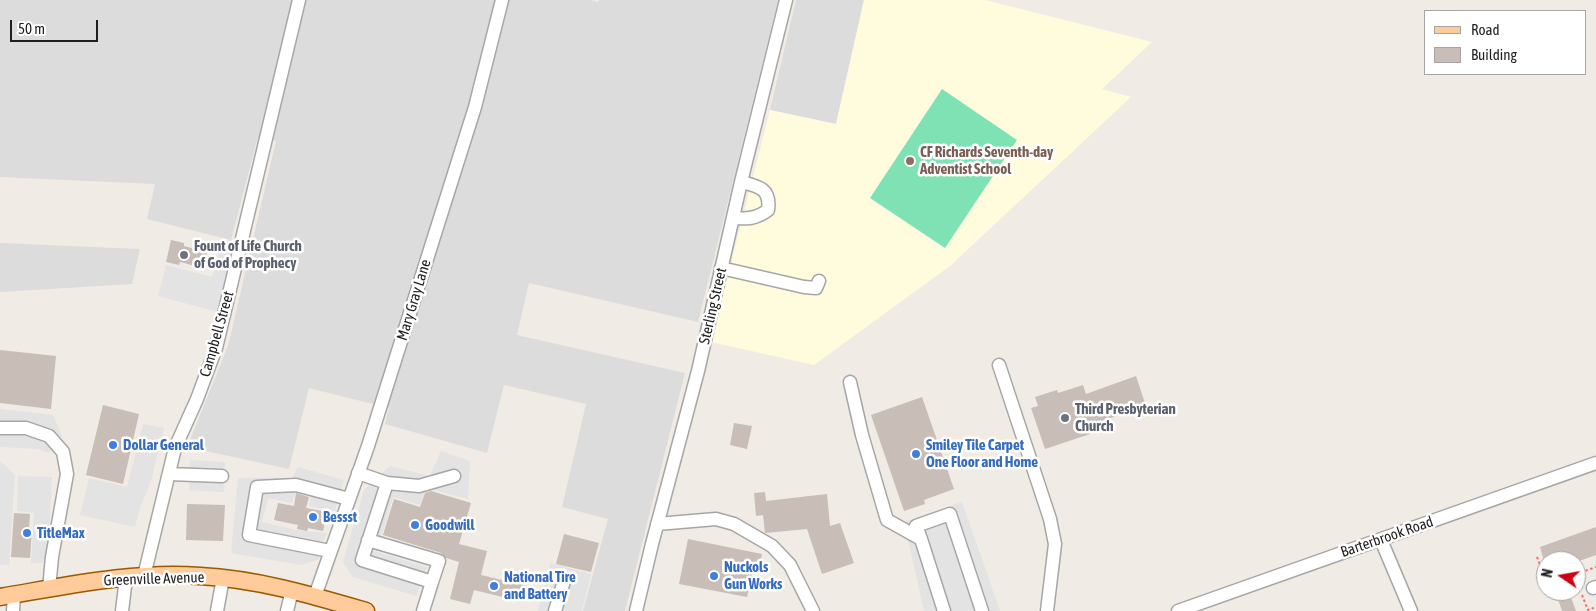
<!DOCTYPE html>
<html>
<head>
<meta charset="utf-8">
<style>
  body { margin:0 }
  #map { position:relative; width:1596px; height:611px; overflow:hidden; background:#f0ebe4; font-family:"Asap Condensed",sans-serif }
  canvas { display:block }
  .legend { position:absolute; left:1424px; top:10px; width:162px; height:65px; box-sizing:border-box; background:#fff; border:1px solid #a5a5a5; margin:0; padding:6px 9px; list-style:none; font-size:15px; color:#1f1f1f }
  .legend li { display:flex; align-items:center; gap:10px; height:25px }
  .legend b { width:25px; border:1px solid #a5a5a5 }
  .north { position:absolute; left:1536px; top:551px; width:50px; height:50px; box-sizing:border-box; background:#fff; border:1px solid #a5a5a5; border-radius:50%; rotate:282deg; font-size:14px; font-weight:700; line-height:20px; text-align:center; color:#1f1f1f }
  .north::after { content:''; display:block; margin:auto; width:18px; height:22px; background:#cd0011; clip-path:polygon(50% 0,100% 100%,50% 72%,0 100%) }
  .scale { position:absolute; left:10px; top:20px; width:88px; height:22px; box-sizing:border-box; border:2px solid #1f1f1f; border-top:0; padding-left:6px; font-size:15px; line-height:18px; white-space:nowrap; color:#1f1f1f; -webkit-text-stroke:4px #fff; paint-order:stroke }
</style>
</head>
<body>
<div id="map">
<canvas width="1596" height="611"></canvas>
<ul class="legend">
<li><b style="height:6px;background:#ffcb9a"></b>Road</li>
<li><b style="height:14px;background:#c8bdb7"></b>Building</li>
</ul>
<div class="north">N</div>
<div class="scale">50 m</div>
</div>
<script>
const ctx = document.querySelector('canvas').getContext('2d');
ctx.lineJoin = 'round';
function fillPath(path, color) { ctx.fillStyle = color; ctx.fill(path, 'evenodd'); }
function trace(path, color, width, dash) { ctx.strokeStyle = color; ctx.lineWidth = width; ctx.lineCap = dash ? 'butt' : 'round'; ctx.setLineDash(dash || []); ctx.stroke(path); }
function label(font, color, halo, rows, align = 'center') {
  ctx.font = font + ' "Asap Condensed",sans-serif'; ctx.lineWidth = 5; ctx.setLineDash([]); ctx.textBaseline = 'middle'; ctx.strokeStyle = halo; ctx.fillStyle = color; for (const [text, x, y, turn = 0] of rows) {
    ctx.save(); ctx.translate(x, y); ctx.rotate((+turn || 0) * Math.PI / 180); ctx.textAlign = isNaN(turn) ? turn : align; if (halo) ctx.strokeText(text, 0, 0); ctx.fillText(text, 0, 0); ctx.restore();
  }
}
fillPath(new Path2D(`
  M0,0h590l8,2 1,-2h179l-80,322 -169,-39 -12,52 168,38 -60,238h-42l25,-92 -46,-12 24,-103 -82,-19 -17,68 -102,-29 4,-16 -80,-20 -20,81 -102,-22 41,-101 48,-205 -18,-4 -27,103 -84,-21 8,-35 -155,-7z
  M796,0h68l-28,124 -66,-14z
  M0,243l140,6 -8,35 -132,8z`), '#dddcdc');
fillPath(new Path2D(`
  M864,0h121l167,42 -50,47 29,8 -181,169 -136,99 -103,-23 59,-232 66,14z`), '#fffcde');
fillPath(new Path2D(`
  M942,89l75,51 -72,108 -75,-50z`), '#7fe2b4');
fillPath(new Path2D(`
  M222,239l13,2 -17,71 -60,-16 8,-31 46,12z
  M0,409l53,6 9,21 -13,17 -11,-4 -38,-2z
  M143,424l21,4 -13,53 -10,24 -6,22 -55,-12 9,-37 38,9z
  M441,451l29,10 -2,38 -42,-11 -6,17 -27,-8 -16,55 50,15 -11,29 -63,-19 -10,-15 21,-72 26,-24 40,10z
  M190,460l35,2 -1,30 -35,-2z
  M0,461l15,14 -6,90h-9z
  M298,467l46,13 -9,31 -26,-5 2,-11 -15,-4 -4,12 -24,-5 -6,24 34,8 30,3 -8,27 -17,5 -70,-12 7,-75h54z
  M18,476l34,1 -5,86h-16l3,-50 -17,-2z
  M962,502l38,109h-76l-20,-89z
  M550,563l41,11 -9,37h-44z`), '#e3e3e3');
fillPath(new Path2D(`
  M171,240l13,3v3l23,6 -4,16 -23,-6 -1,3 -13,-3z
  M0,350l56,6 -5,53 -51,-6z
  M1136,376l10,30 -59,20 3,8 -45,15 -14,-41 7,-2 -3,-9 22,-7 1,3 25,-8 3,9z
  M922,397l32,92 -30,11 1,4 -21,7 -33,-96z
  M103,405l36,9 -16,70 -37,-9z
  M734,423l18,3 -5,23 -17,-4z
  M431,491l40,12 -12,41 28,7 -6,24 46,11 -4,16 -49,-12 -4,14 -20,-5 9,-37 -13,-4 -5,-5 -58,-18 11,-36 26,8 5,-14z
  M765,492l1,9 61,-7 3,32 10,-3 14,40 -32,11 -15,-45 -42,4 -2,-18 -7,1 -2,-23z
  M296,493l13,4 -3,11 21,4 -4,19 -15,-3 -1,3 -10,-2 1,-4 -24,-5 4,-17 16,3z
  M187,504l38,1 -2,36 -37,-1z
  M14,513l16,1 -1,15h3l-2,29 -19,-1z
  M1596,527v28l-17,6h-35l-4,-14z
  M564,534l35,9 -8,29 -35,-8z
  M688,539l74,15 -3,16 -6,-1 -6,28 -68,-13z
  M1569,592l7,19h-14l-5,-15z`), '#c8bdb7');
const minor = new Path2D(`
  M733,218c14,1 23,1 35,-8 3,-21 -9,-24 -27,-28
  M721,268l83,19 12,1 3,-7
  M999,365l51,154 5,25 -8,67
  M850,382l12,53 25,85 34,19 23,72
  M0,428h26l23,8 14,16 4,22 -15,83 -3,32
  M358,473l29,10 -25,77 70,22 -9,29
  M169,474l53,2
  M387,483l32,3 35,-10
  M657,524l59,-5 18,5 38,22 18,19 23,46
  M921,539l-5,-13 34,-12 32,97
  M368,540l71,21 -7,21
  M1381,540l30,71
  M330,551l-81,-16 8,-48 39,-2 53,14
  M144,576l31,-128 22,-49 19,-51 83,-348
  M1593,588l3,-1
  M315,596l53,-150 107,-339 27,-107
  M13,611l1,-16
  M122,611l4,-33
  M217,611l6,-33
  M287,611l5,-21
  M555,611l9,-30
  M636,611l16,-67 46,-173 43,-189 45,-182
  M1178,611l418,-148`);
const major = new Path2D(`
  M0,597c66,-11 133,-26 200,-21 57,3 111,19 166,35`);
trace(minor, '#a6a6a6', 15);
trace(major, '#995a00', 19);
trace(new Path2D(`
  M1537,557l9,24
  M1576,574l20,-7
  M1576,578l4,12
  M1582,595l6,15 8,-3`), '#ff6a66', 2, [2.5, 2.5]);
trace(minor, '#fff', 12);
trace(major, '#ffcb9a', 16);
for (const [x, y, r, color] of [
  [910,161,5,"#8d6e63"],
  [184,255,5,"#6b7280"],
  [1065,418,5,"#6b7280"],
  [113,445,5,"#3f7fe0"],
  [916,454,5,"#3f7fe0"],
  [313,517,5,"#3f7fe0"],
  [415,525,5,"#3f7fe0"],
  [27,533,5,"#3f7fe0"],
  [714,576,5,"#3f7fe0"],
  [494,586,5,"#3f7fe0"]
]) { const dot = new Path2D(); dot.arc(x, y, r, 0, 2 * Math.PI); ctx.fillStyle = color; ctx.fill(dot); trace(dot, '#fff', 2); }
label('bold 15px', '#785e54', '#fff', [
  ["CF Richards Seventh-day",920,152],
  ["Adventist School",920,169]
], 'left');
label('bold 15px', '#5b616d', '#fff', [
  ["Fount of Life Church",194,246],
  ["of God of Prophecy",194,263],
  ["Third Presbyterian",1075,409],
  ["Church",1075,426]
], 'left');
label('15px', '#1f1f1f', '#fff', [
  ["Mary Gray Lane",414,300,-73],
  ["Sterling Street",713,306,-77],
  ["Campbell Street",217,334,-74],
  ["Barterbrook Road",1387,537,-19],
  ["Greenville Avenue",154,579,-2]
]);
label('bold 15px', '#366cbe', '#fff', [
  ["Dollar General",123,445],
  ["Smiley Tile Carpet",926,445],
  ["One Floor and Home",926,462],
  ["Bessst",323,517],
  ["Goodwill",425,525],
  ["TitleMax",37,533],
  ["Nuckols",724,567],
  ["Gun Works",724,584],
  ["National Tire",504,577],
  ["and Battery",504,594]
], 'left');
</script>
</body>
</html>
